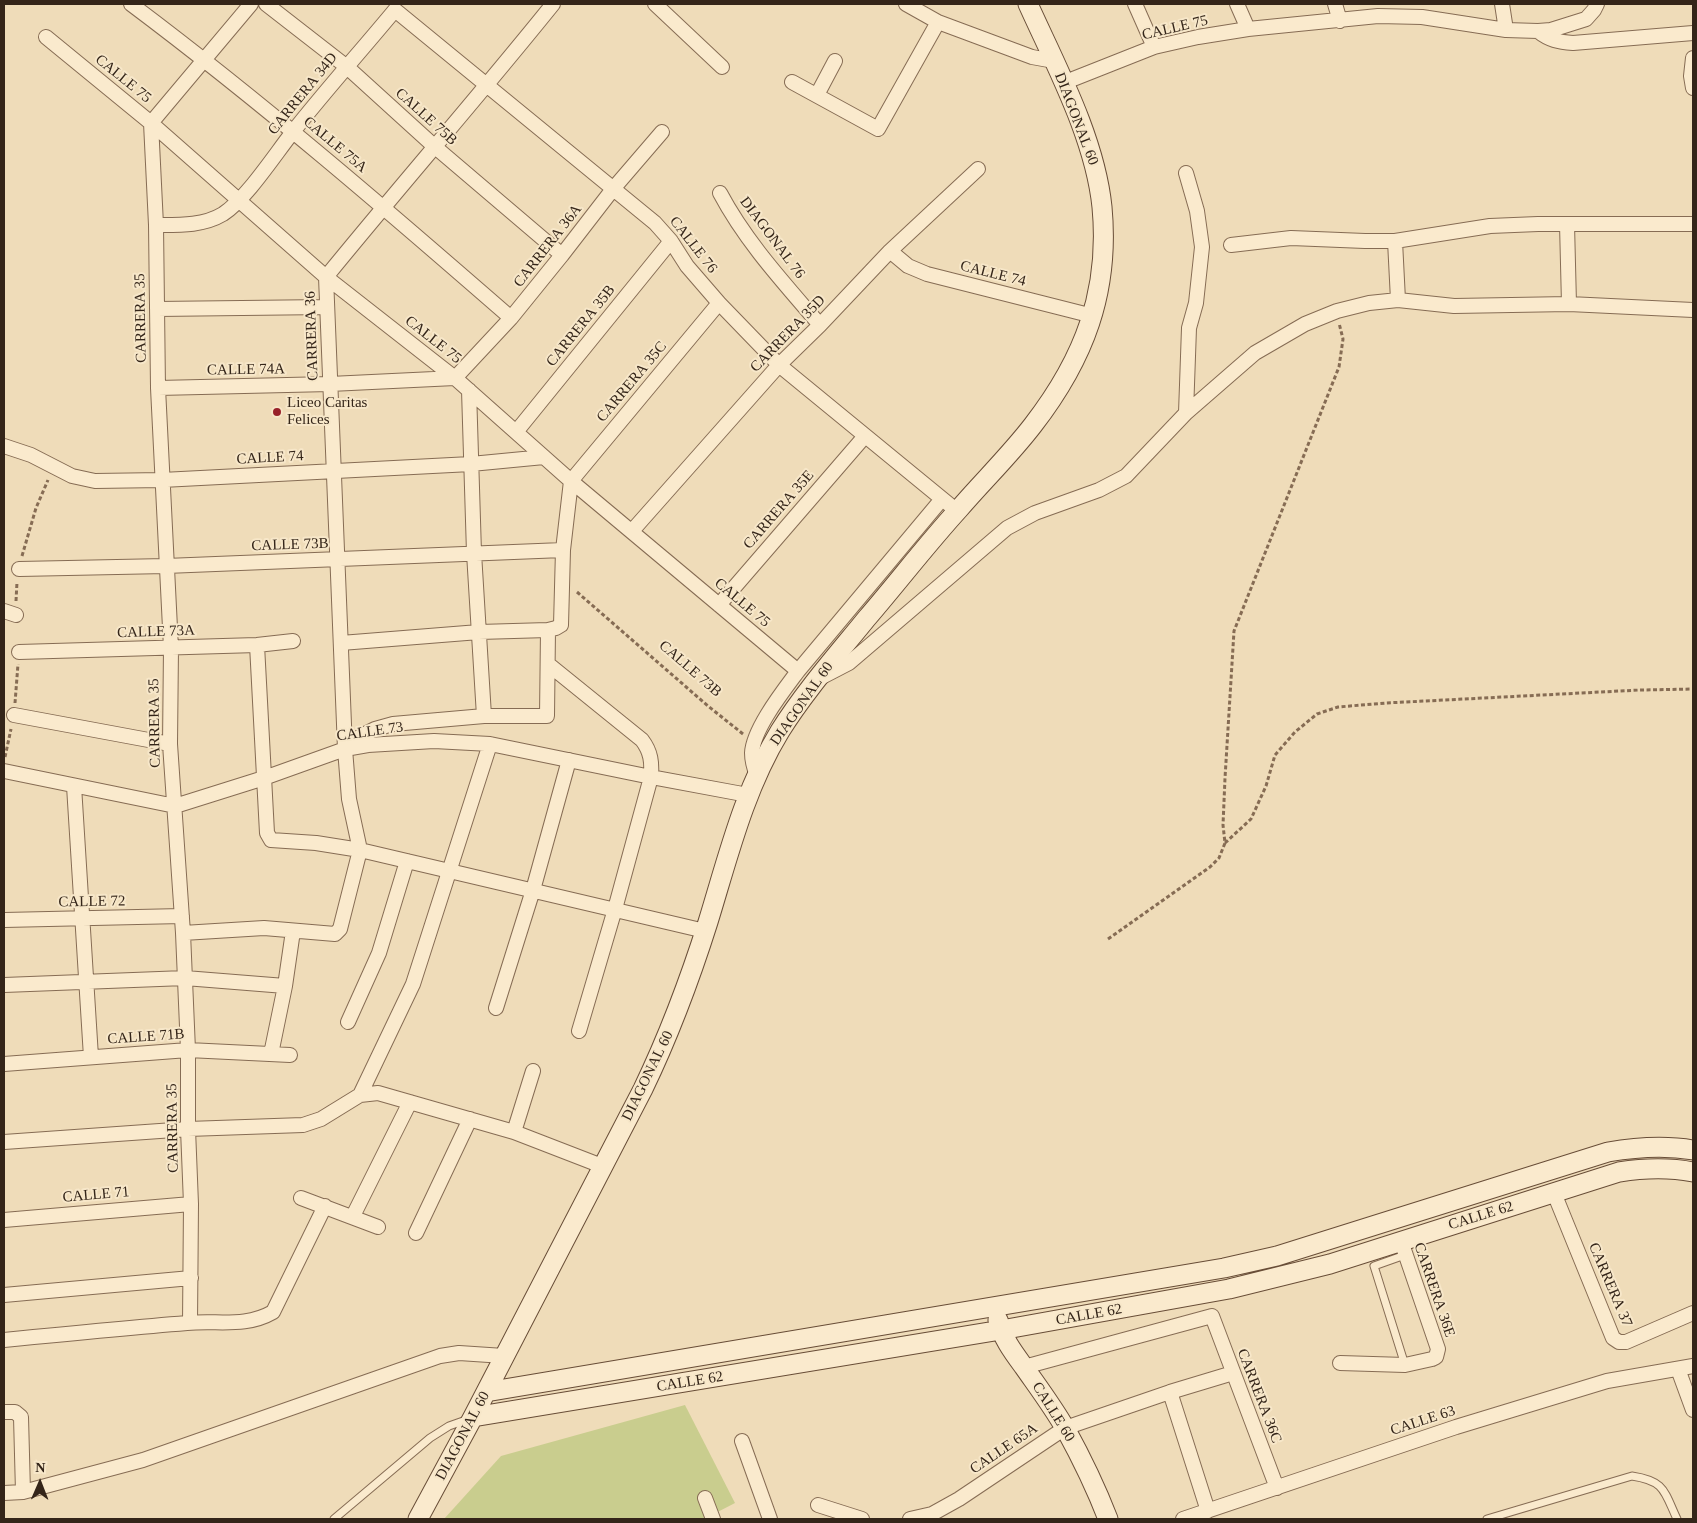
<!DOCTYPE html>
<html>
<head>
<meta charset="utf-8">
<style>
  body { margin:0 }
  #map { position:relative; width:1697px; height:1523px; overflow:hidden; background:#efdcb9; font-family:Georgia,serif }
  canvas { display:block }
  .frame { position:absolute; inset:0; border:5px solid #342519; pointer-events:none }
  .north { position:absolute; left:15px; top:1458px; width:50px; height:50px; -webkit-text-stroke:4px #f7e7c9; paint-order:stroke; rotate:1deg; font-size:14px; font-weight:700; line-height:20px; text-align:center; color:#342519 }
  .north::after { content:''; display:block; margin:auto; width:18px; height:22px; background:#342519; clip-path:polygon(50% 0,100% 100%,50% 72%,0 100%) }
</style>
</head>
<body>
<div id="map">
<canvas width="1697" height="1523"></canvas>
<div class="frame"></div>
<div class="north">N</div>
</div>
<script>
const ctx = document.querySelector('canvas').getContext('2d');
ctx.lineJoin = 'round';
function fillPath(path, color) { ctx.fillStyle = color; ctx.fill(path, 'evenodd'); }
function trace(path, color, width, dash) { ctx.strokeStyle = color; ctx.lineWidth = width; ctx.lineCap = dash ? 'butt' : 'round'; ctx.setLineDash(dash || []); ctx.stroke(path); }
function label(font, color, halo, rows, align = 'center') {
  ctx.font = font + ' Georgia,serif'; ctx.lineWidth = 4; ctx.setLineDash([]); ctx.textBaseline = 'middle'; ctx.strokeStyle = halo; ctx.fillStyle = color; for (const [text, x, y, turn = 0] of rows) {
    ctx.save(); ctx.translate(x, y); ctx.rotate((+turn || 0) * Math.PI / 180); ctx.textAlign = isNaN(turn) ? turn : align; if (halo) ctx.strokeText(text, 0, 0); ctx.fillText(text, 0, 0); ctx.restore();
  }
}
fillPath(new Path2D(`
  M685,1405l50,98 -31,16h-260l57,-63z`), '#c9cd8e');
const lane = new Path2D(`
  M1405,1365l-31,-99 31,-11
  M334,1519l96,-81 19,-12 17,-6
  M1487,1519l145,-43c33,5 32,15 45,43`);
const street = new Path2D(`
  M131,4c132,99 256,206 380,314
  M266,4l81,63 87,79 128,109
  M655,4l67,63
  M906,4l32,18 94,35 22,4
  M1135,4l19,43
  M1237,4l11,25
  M1335,4l5,17
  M1502,4l4,26
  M1538,31c11,9 21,11 35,12l120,-10
  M46,37l105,86 175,154 129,101 116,103 227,190
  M1693,58l-2,18 2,12
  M792,82l86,47 60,-107
  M1063,83l91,-36 44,-10 50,-8 130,-13 44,1 84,13 32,1 13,-1 35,-11 8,-9 3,-6
  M817,95l18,-34
  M1186,173l11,38 5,36 -6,56 -7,25 -3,85
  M720,193c26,49 64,90 100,132
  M1567,224l2,80
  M156,225c23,0 47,1 67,-11 23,-15 51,-58 69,-81 33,-42 69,-82 103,-123l260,213 16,18 16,25 32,37 60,62 178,146
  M1395,241l3,59
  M1231,245l60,-7 74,3h30l95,-15 48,-2h155
  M890,251l18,15 19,8 166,42
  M157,309l170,-2
  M158,388l172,-4 125,-6 56,-60 51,-63 51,-66 49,-57
  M469,390l5,163 10,163
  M516,432l155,-191
  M4,446l27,9 41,21 23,5 67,-1 309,-16 73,-7
  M632,531l147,-166 41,-40 70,-74 88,-82
  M19,569l147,-3 397,-16
  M719,605l146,-169
  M4,611l12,4
  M341,643l138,-11 69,-2 8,-2 5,-3 2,-75 8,-69 148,-178
  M257,645l10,188 4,7 45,3 44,7 345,81
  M19,652l238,-7 36,-4
  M548,664l94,76c9,12 10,22 9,37l-36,132 -36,122
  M822,677l27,-14 158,-135 28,-15 64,-23 27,-14 60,-63 69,-60 50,-29 32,-13 32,-8 29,-3 56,6 115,-2 124,6
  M14,715l156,29
  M346,748l15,-12 14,-7 18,-5 91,-8h63l1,-86
  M4,771l171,35 89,-28 81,-29 23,-4 66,-4 56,3 161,33 97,18
  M757,776c-3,-8 -5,-15 -5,-23 1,-24 32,-63 46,-82l144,-172
  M74,786l17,271
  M4,920l178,-4
  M183,933l81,-5 71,6 5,-5 20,-79 -11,-51 -4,-50 -19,-472c75,-92 153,-181 227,-273
  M4,985l181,-7 100,8
  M496,1008l37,-118 36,-130
  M348,1022l31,-69 28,-92
  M271,1054l14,-68 8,-55
  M4,1064l184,-14 102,5
  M360,1095l53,-111 77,-240
  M514,1132l19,-61
  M4,1142l184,-13 115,-4 18,-6 39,-24 18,-2 136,39 88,34
  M1554,1193l59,145 6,4h7l67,-29
  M301,1198l77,29
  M353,1216l57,-114
  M4,1220l187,-16
  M416,1233l54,-114
  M4,1295l187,-17
  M190,1323l1,-119 -3,-75v-79l-5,-117 -13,-189 1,-96 -13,-260 -2,-163 -5,-102 100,-119
  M4,1340c61,-6 122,-12 183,-17 31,-3 58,5 86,-11l52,-106
  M1340,1363l65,2 27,-6 4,-2 2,-8 -37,-108
  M1024,1367l188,-51 65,172
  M1678,1369l15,41
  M1170,1392l38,119
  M4,1412h11l6,5 2,75
  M742,1441l28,78
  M4,1493l19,-1 120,-32 297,-104 19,-3 45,3
  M705,1498l8,21
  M818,1505l44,14
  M910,1519l22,-5 27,-15 106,-71 105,-36 63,-19
  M1183,1519l273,-92 151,-46 86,-15`);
const secondary = new Path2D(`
  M998,1320c5,19 15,32 26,47 14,20 29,40 41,61 16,29 31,60 43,91
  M486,1392l738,-124 53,-12 331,-104c29,-5 56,-7 85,-2
  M473,1417l528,-87 228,-41 101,-25 289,-92c26,-4 48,-5 74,0
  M418,1519l55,-102 170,-328c26,-54 47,-110 65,-167 20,-65 36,-132 72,-191 25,-40 57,-76 87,-113 31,-36 60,-74 92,-109 24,-28 51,-54 74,-84 51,-66 77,-133 69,-218 -7,-69 -46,-141 -74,-203`);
trace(lane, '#866c54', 9);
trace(street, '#866c54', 16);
trace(secondary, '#684d37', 21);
trace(new Path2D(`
  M22,556l14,-48 12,-28
  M577,592l131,114 35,28
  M16,601l1,-19
  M15,703l3,-39
  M5,757l6,-28
  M1225,843l26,-24 15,-33 9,-31 20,-23 22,-18 21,-7 48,-4 254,-13 53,-1
  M1108,939l102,-72 9,-9 6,-15 -2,-18 2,-47 9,-147 105,-264 4,-28 -4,-16`), '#866c54', 3, [4, 2.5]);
trace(lane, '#faeacd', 7);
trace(street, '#faeacd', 14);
trace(secondary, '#faeacd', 19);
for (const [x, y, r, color] of [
  [277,412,5,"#982129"]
]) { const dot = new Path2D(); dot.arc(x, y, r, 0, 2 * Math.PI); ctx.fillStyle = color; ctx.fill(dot); trace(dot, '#f7e7c9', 2); }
label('15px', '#342519', '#f7e7c9', [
  ["CALLE 75",1175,28,-13],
  ["CALLE 75",123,79,39],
  ["CARRERA 34D",303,94,-51],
  ["CALLE 75B",426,117,42],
  ["DIAGONAL 60",1076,119,69],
  ["CALLE 75A",335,145,40],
  ["DIAGONAL 76",772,238,53],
  ["CALLE 76",693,245,52],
  ["CARRERA 36A",548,246,-52],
  ["CALLE 74",993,274,14],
  ["CARRERA 35",141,318,-91],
  ["CARRERA 35B",581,326,-51],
  ["CARRERA 35D",788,334,-46],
  ["CARRERA 36",312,336,-92],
  ["CALLE 75",433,340,38],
  ["CALLE 74A",246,370,-1],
  ["CARRERA 35C",632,382,-50],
  ["CALLE 74",270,458,-3],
  ["CARRERA 35E",779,510,-49],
  ["CALLE 73B",290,545,-2],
  ["CALLE 75",742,603,40],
  ["CALLE 73A",156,632,-2],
  ["CALLE 73B",690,669,41],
  ["DIAGONAL 60",802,704,-55],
  ["CARRERA 35",155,723,-91],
  ["CALLE 73",370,732,-8],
  ["CALLE 72",92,902,-1],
  ["CALLE 71B",146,1037,-4],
  ["DIAGONAL 60",648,1076,-64],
  ["CARRERA 35",173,1128,-91],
  ["CALLE 71",96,1195,-5],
  ["CALLE 62",1481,1216,-17],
  ["CARRERA 37",1610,1285,67],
  ["CARRERA 36E",1434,1290,71],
  ["CALLE 62",1089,1315,-10],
  ["CALLE 62",690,1382,-9],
  ["CARRERA 36C",1259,1396,69],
  ["CALLE 60",1053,1412,58],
  ["CALLE 63",1423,1421,-18],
  ["DIAGONAL 60",463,1436,-62],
  ["CALLE 65A",1004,1449,-34]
]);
label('15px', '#342519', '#f7e7c9', [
  ["Liceo Caritas",287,403],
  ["Felices",287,420]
], 'left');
</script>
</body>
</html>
